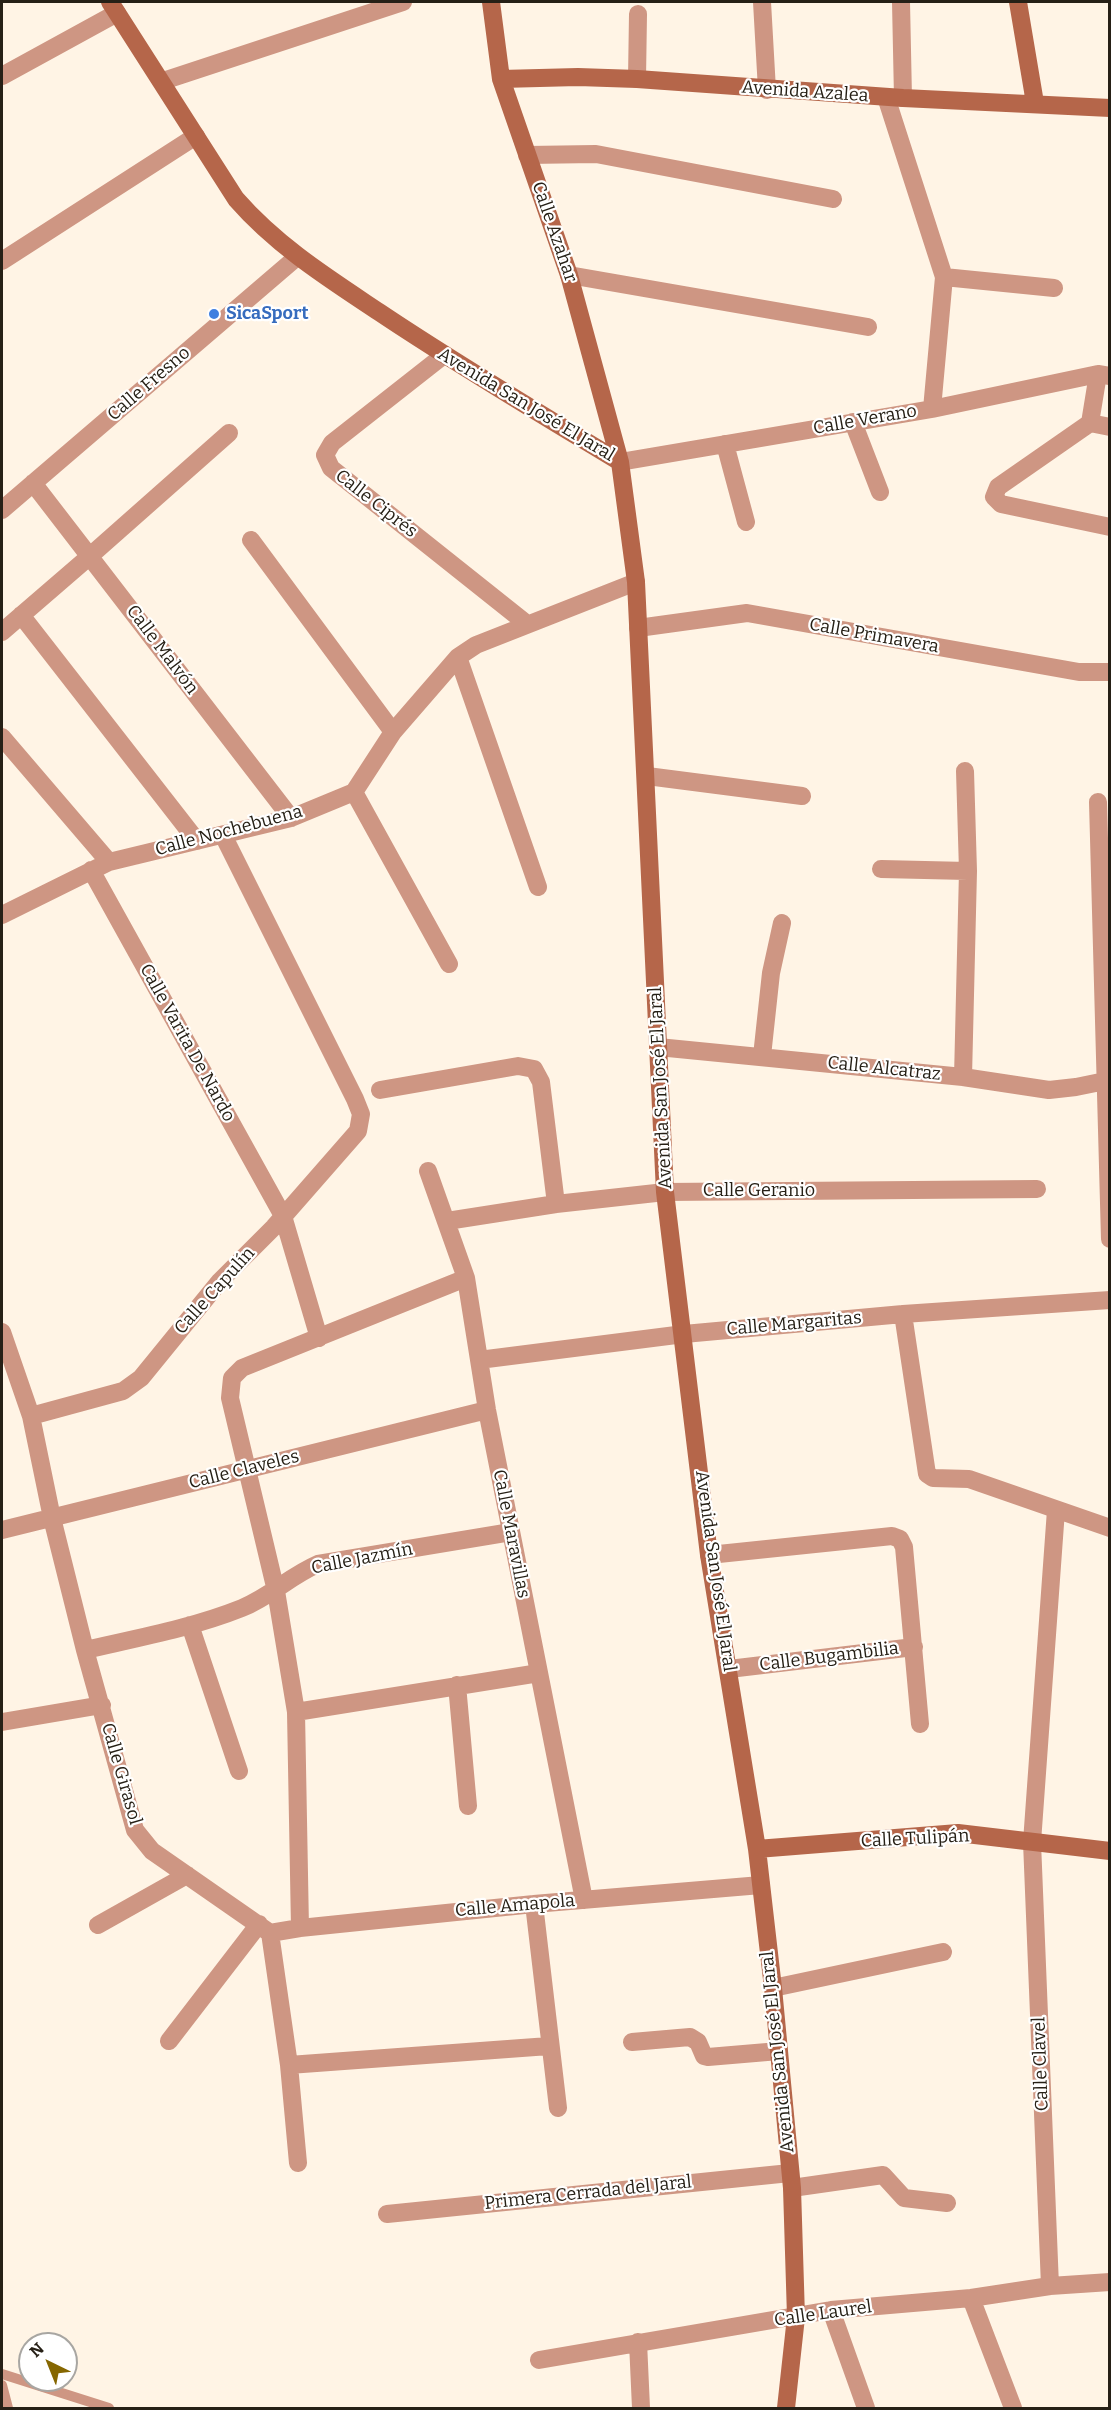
<!DOCTYPE html>
<html>
<head>
<meta charset="utf-8">
<style>
  body { margin:0 }
  #map { position:relative; width:1111px; height:2410px; overflow:hidden; background:#fff4e5; font-family:Bitter,serif }
  canvas { display:block }
  .frame { position:absolute; inset:0; border:3px solid #262016; pointer-events:none }
  .north { position:absolute; left:18px; top:2332px; width:60px; height:60px; box-sizing:border-box; background:#fff; border:2px solid #a8a6a2; border-radius:50%; rotate:317deg; font-size:16px; font-weight:700; line-height:24px; text-align:center; color:#262016 }
  .north::after { content:''; display:block; margin:auto; width:21px; height:27px; background:#866701; clip-path:polygon(50% 0,100% 100%,50% 72%,0 100%) }
</style>
</head>
<body>
<div id="map">
<canvas width="1111" height="2410"></canvas>
<div class="frame"></div>
<div class="north">N</div>
</div>
<script>
const ctx = document.querySelector('canvas').getContext('2d');
ctx.lineJoin = 'round';
function trace(path, color, width, dash) { ctx.strokeStyle = color; ctx.lineWidth = width; ctx.lineCap = dash ? 'butt' : 'round'; ctx.setLineDash(dash || []); ctx.stroke(path); }
function label(font, color, halo, rows, align = 'center') {
  ctx.font = font + ' Bitter,serif'; ctx.lineWidth = 4.5; ctx.setLineDash([]); ctx.textBaseline = 'middle'; ctx.strokeStyle = halo; ctx.fillStyle = color; for (const [text, x, y, turn = 0] of rows) {
    ctx.save(); ctx.translate(x, y); ctx.rotate((+turn || 0) * Math.PI / 180); ctx.textAlign = isNaN(turn) ? turn : align; if (halo) ctx.strokeText(text, 0, 0); ctx.fillText(text, 0, 0); ctx.restore();
  }
}
trace(new Path2D(`
  M2,2374l107,34
  M2,2385l6,23`), '#ce9683', 10);
trace(new Path2D(`
  M762,2l5,88
  M901,2l2,96
  M2,76l115,-63
  M637,79l1,-65
  M163,81l240,-79
  M886,97l58,180 -12,132
  M527,155l69,-1 237,45
  M2,261l194,-125
  M569,275l299,52
  M944,277l110,11
  M444,355l-112,88 -7,12 6,13 196,156
  M1098,374l-8,49 -92,64 -4,10 7,7 109,23
  M853,422l27,70
  M1090,423l20,4
  M725,444l21,78
  M620,462l312,-53 166,-35 12,2
  M33,483l258,335
  M2,510l295,-253
  M251,540l142,192
  M21,615l176,226
  M638,628l109,-15 332,59h31
  M2,632l88,-76 139,-123
  M458,657l80,230
  M2,737l107,125
  M647,776l155,20
  M354,792l95,172
  M1098,802l12,437
  M881,869l87,2
  M91,870l192,346 36,122
  M2,915l107,-53 182,-44 63,-26 39,-60 65,-75 18,-12 160,-63
  M658,1047l305,30 86,13 27,-3 34,-7
  M762,1056l9,-83 11,-50
  M963,1077l5,-206 -3,-100
  M380,1090l138,-24 16,3 7,13 15,122
  M428,1171l38,107 21,132 97,490
  M447,1221l109,-17 109,-12 372,-3
  M903,1314l24,160 6,4 36,1 141,49
  M2,1332l29,84 21,102 33,132 50,180 17,21 118,82 19,132 9,98
  M479,1360l205,-26 219,-20 207,-14
  M31,1416l92,-25 18,-13 79,-97 54,-54 84,-96 3,-17 -6,-15 -132,-264
  M2,1530l485,-120
  M709,1555l183,-19 8,3 4,8 16,177
  M190,1625l49,146
  M85,1650c52,-12 107,-22 157,-42 29,-12 48,-32 76,-44l193,-32
  M729,1669l185,-22
  M457,1685l11,121
  M296,1712l243,-39
  M2,1722l100,-17
  M534,1904l24,204
  M98,1925l89,-50
  M300,1928l-4,-216 -20,-121 -46,-193 2,-20 10,-10 224,-90
  M270,1933l30,-5 234,-24 227,-19
  M773,1988l170,-36
  M169,2041l90,-117
  M632,2042l58,-5 8,5 6,14 4,1 71,-6
  M289,2065l260,-19
  M792,2188l91,-13 21,23 43,5
  M387,2214l403,-41
  M1050,2286l-18,-444 24,-332
  M971,2298l42,110
  M831,2310l35,98
  M638,2342l3,66
  M539,2360l292,-50 140,-12 79,-12 60,-4`), '#ce9683', 18);
trace(new Path2D(`
  M110,2l126,197c41,47 92,79 143,113 79,53 160,101 241,150
  M491,2l10,77 68,196 51,187 16,120 29,610 44,363 48,294 16,139 19,200 4,129 -10,91
  M1018,2l17,101
  M501,79l77,-2 59,2 266,19 207,10
  M757,1849l201,-16 152,18`), '#b5664a', 18);
for (const [x, y, r, color] of [
  [214,314,6,"#3f7fe0"]
]) { const dot = new Path2D(); dot.arc(x, y, r, 0, 2 * Math.PI); ctx.fillStyle = color; ctx.fill(dot); trace(dot, '#fff', 2); }
label('18px', '#262016', '#fff', [
  ["Avenida Azalea",805,92,4],
  ["Calle Azahar",554,232,71],
  ["Calle Fresno",149,384,-41],
  ["Avenida San José El Jaral",526,405,31],
  ["Calle Verano",865,420,-10],
  ["Calle Ciprés",376,504,38],
  ["Calle Primavera",874,636,10],
  ["Calle Malvón",162,650,53],
  ["Calle Nochebuena",229,831,-15],
  ["Calle Varita De Nardo",187,1043,61],
  ["Calle Alcatraz",884,1069,6],
  ["Avenida San José El Jaral",661,1088,-93],
  ["Calle Geranio",759,1191],
  ["Calle Capulín",215,1291,-48],
  ["Calle Margaritas",794,1324,-5],
  ["Calle Claveles",244,1470,-14],
  ["Calle Maravillas",511,1534,79],
  ["Calle Jazmín",362,1559,-11],
  ["Avenida San José El Jaral",715,1571,82],
  ["Calle Bugambilia",829,1657,-7],
  ["Calle Girasol",121,1774,74],
  ["Calle Tulipán",915,1839,-3],
  ["Calle Amapola",515,1906,-5],
  ["Avenida San José El Jaral",778,2052,-96],
  ["Calle Clavel",1041,2064,-92],
  ["Primera Cerrada del Jaral",588,2193,-6],
  ["Calle Laurel",823,2314,-8]
]);
label('bold 18px', '#366cbe', '#fff', [
  ["SicaSport",226,314]
], 'left');
</script>
</body>
</html>
